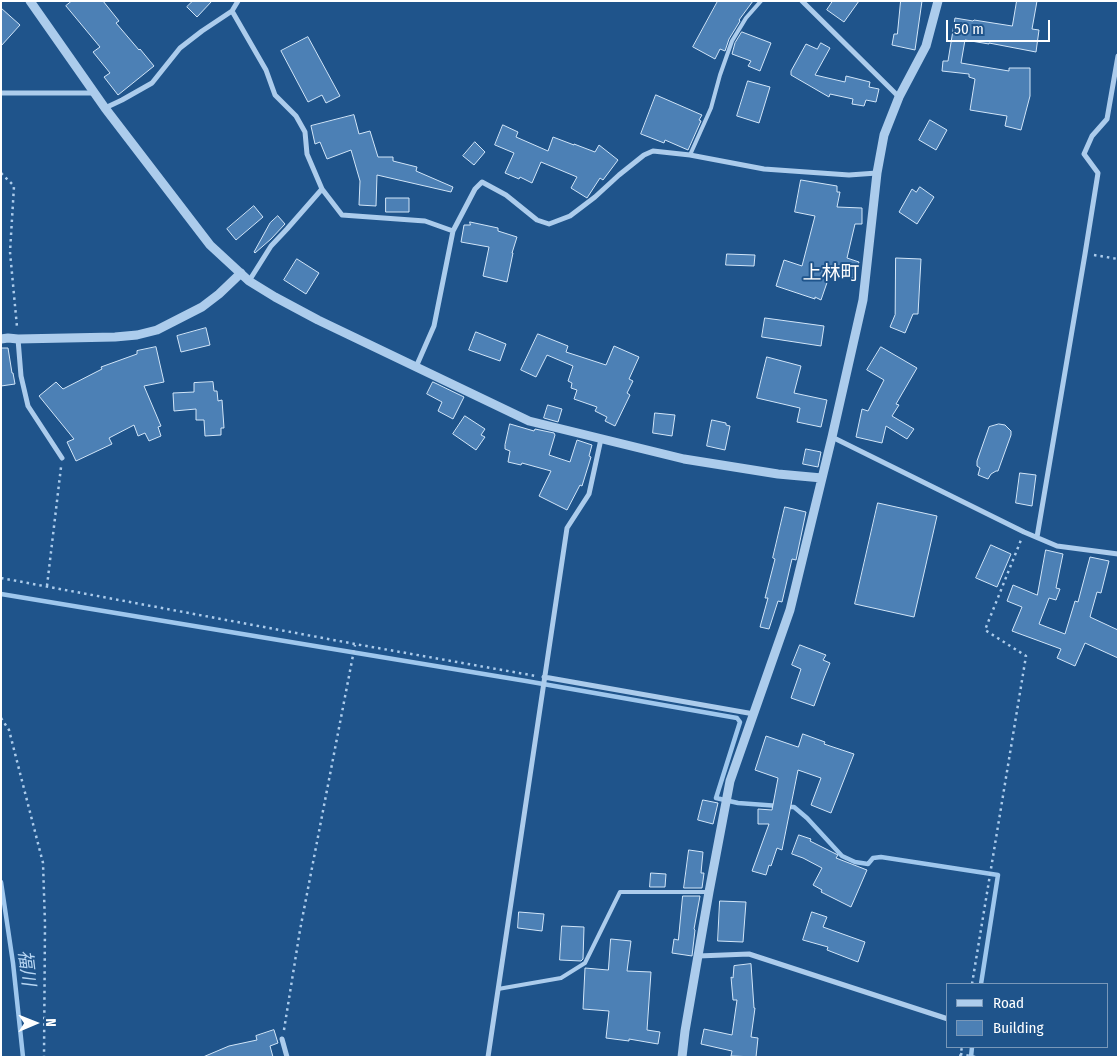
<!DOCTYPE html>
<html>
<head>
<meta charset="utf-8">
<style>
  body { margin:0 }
  #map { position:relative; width:1119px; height:1058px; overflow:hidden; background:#1f548b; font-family:"Fira Sans Condensed",sans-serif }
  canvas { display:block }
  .frame { position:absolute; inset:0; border:2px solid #fff; pointer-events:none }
  .legend { position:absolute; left:946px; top:983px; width:162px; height:65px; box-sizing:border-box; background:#1f548b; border:1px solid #7998b9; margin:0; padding:6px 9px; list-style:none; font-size:15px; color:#fff }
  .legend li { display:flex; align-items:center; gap:10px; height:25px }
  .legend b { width:25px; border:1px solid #7998b9 }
  .north { position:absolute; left:10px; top:998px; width:50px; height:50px; -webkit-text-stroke:4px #1f548b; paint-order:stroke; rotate:89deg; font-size:14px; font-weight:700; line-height:20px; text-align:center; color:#fff }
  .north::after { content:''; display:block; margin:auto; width:18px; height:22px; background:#fff; clip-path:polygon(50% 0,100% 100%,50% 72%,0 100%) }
  .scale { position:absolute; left:946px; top:20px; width:104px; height:22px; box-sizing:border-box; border:2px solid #fff; border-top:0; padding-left:6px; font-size:15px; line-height:18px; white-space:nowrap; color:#fff; -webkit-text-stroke:4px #1f548b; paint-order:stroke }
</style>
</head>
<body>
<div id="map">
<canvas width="1119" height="1058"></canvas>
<div class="frame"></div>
<ul class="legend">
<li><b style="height:6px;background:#acccec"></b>Road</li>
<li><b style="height:14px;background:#4c80b5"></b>Building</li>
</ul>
<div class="north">N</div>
<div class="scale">50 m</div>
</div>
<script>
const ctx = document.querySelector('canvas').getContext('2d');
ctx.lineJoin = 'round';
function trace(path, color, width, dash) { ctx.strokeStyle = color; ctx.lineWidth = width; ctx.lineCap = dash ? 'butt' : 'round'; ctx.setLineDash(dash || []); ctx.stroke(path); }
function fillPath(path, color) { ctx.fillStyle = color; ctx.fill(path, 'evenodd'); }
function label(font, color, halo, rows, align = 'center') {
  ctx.font = font + ' "Fira Sans Condensed","Noto Sans JP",sans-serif'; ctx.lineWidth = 4; ctx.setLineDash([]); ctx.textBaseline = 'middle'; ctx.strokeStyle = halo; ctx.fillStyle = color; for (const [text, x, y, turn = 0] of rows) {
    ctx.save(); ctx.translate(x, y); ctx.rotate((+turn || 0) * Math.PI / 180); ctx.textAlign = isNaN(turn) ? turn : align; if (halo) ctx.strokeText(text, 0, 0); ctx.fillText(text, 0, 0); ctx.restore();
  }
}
trace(new Path2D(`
  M1,594l525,87 211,37 3,4 -24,76 22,5 41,3
  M786,807h8l13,11 35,38 13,6 13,2 5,-6 8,-1 117,18 -17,109
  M1,882l12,81 10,94
  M971,1057l1,-10`), '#9fc7ed', 4.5);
const building = new Path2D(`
  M72,1h31l16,20 -3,2 23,27 1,-1 14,17 -36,29 -14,-18 6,-4 -17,-21 7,-5 -34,-41z
  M193,1h19l-15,16 -10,-10z
  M718,1h35l-14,19 1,1 -11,18 -4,12 -5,-2 -5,10 -22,-12z
  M833,1h26l-15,21 -17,-12z
  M901,1h21l-7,49 -23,-5 2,-11h3z
  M1017,1h20l-5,28 7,1 -3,22 -47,-9v1l-24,-4 -4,23 48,8v-3h21v28l-9,34 -16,-4 2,-10 -37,-6 5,-31 -6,-2v-3l-27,-3 1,-10h5l7,-43 18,3 1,-1 38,6z
  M1,8l19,17 -19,21z
  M742,32l29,11 -11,28 -12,-5 3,-5 -19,-7 3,-11z
  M308,37l32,59 -14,7 -4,-8 -14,7 -27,-51z
  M821,43l9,5 -15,27 30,7 1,-6 24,6 -1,5 10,2 -3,13 -10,-2 -2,6 -12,-2 1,-5 -23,-5 -1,3 -38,-22v-4l15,-27 11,5z
  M748,81l22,6 -11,36 -22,-7z
  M656,95l46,20 -3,5 2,1 -13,29 -23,-10 -1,3 -23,-9z
  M354,115l5,19 11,-3 8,26h15v4l24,6 -1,4 37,16 -2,5 -74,-17 -1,31 -17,-1 1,-24 -9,-31 -24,9 -7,-17 -5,2 -4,-18z
  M930,120l17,10 -11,20 -17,-10z
  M503,125l15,7 -2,5 32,14 5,-14 21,8v-1l21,8 4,-7 19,15 -15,20 -3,-2 -13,20 -16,-10 6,-11 -36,-15 -9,21 -12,-6 -1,2 -14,-6 9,-20 -19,-8z
  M475,142l10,10 -11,13 -11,-9z
  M801,180l36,6v6h3l-3,15 25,1v16h-7l-8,34 12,4 -5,16 -23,-7 -10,29 -6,-3v2l-39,-13 8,-26 18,6 13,-50 -20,-4z
  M920,187l14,10 -17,27 -18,-12 13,-23 4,3z
  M386,198h23v14h-23z
  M254,206l9,11 -27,23 -9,-11z
  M278,216l7,8 -14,15 -16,14 -1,-1 16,-29z
  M470,222l28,6v3l19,6 -5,16h1l-6,29 -24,-6 6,-29 -28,-5 3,-17h6z
  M727,254l28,1 -1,11 -28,-1z
  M896,258l25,1 -3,55h-5l-8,19 -15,-6 5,-12z
  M297,259l22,14 -13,21 -22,-14z
  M765,318l59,8 -3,20 -59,-9z
  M206,328l4,17 -29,7 -4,-16z
  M476,332l30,12 -6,17 -31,-11z
  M538,334l30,12 -2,6 40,13 8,-19 25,11 -10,22 4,2 -6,12 3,2 -15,31 -10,-5 2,-4 -12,-6 2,-4 -23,-8 3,-9 -6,-2 1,-5 -4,-2 5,-15 -26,-11 -11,22 -15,-7z
  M156,347l8,35 -20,4 17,40 -3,1 3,9 -12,5 -4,-8 -7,3 -4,-11 -25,13 3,6 -36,17 -9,-19 7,-3 -35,-43 17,-14 7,7 39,-20 -1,-2 36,-13v-3z
  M881,347l36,21 -21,36 3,1 -7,11 22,13 -7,10 -21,-13 -4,17 -26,-6 6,-28 6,2 16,-31 -17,-10z
  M1,348h7l4,25h1l2,11 -14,2z
  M767,357l34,9 -7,27 33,7 -6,27 -24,-5 3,-14 -43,-10z
  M213,382l1,9h3l1,10 4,-1 2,28h-3v7l-16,1 -1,-16h-8v-11l-22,2 -1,-18 21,-1v-9z
  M433,382l31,15 -11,22 -15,-8 4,-9 -15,-8z
  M548,405l14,4 -4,13 -14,-4z
  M655,413l20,2 -3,21 -19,-3z
  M465,416l20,13 -4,6 4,2 -9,13 -23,-16z
  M712,420l14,3v2l4,1 -5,24 -18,-4z
  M510,424l24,7 1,-2 19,4 1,2 -6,20 21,7 7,-22 15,5 -3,11 2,1 -9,29 -2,-1 -13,25 -28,-14 12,-25 -29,-8 -1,2 -13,-3 2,-11 -5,-2v-4z
  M999,424l6,1 6,6v4l-13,36h-2l-5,3 -3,5 -10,-4 2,-7 -3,-2v-5l12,-34z
  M806,449l15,3 -3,15 -15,-3z
  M1020,473l16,2 -4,31 -16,-3z
  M878,503l59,13 -23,101 -59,-13z
  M785,507l21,5 -10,48 -4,-1 -10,43 -4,-1 -9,28 -9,-2 8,-29h-3l10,-39 -2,-1z
  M991,545l20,9 -14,33 -21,-9z
  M1046,550l17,4 -7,34 4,1 -4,11 -7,-2 -10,26 26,10 10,-33 3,1 12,-45 19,4 -8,32 -4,-1 -7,25 28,13v28l-33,-15 -10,23 -18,-8 4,-9 -49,-18 10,-24 -15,-6 6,-16 24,10z
  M800,645l26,10 -3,5 7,3 -6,15 -10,28 -23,-8 10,-29 -9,-4z
  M803,734l22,8 -1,2 30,10 -23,59 -20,-8 10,-27 -23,-8 -16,80 -5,-2 -6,18 -2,-1 -3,10 -14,-4 17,-47h-11v-15l14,1 6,-32 -23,-8 11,-34 32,11z
  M703,800l15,3 -5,21 -15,-4z
  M799,835l12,4 -1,2 28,14 -2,3 31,12 -16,37 -30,-15 1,-2 -9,-5 9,-17 -19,-10 -11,-4z
  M689,850l14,2 -2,21h3l-2,15h-18z
  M651,873l15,1 -1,13h-15z
  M683,896h17l-6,33 1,1 -3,26 -20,-3 2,-14 4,1z
  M720,901l26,1 -3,40 -25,-1z
  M519,912l25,2 -2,17 -24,-3z
  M812,912l15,5 -4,10 42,15 -7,20 -31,-12 1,-3 -25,-7z
  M562,926l22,1 -1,32 -2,2 -21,-1z
  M611,939l20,2 -4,30 24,1 -4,58 13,2 -2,12 -29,-5v2l-23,-3 3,-27 -26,-2 2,-41 23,2z
  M751,964l3,44h1l-4,29 7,1 -2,19 -25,-1 1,-5 -31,-7 3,-15 28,6 5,-35h-4l-2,-23 2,1 1,-12z
  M274,1030l4,13 -8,3 3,11h-70l26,-11 28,-6 -1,-4z`);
fillPath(building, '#4c80b5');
trace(building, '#d1e5f8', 1);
trace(new Path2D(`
  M1,173l13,13 -4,66 7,75
  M1094,255l24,4
  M1,578l354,66 181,32
  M47,586l14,-119
  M1,718l8,12 34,133 2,61 -1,133
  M972,984l54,-328 -41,-26 36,-90
  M284,1030l16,-100 55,-285
  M960,1054l16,3
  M960,1057l2,-10`), '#acccec', 2.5, [2.5, 4]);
trace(new Path2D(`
  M690,155l21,-47 9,-33 12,-34 14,-23 15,-17
  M498,989l63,-11 24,-15 35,-71h89`), '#acccec', 4);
trace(new Path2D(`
  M802,1l97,96
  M232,11l34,59 9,25 21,21 9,16 2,22 15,35 20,26 83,6 28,10
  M1,93h93
  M105,108l17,-8 30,-17 28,-35 22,-17 30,-20 6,-10
  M249,281l22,-35 16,-17 35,-40
  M18,339l3,37 7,30 34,52
  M416,367l18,-41 19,-95 22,-42 7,-7 24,13 31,25 12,4 21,-8 25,-19 24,-22 25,-20 9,-4 37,4 74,14 85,6 28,-2
  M832,437l192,95 33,14 61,8
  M1037,537l48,-283 13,-81 -14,-19 8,-18 15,-17 11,-63
  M544,677l210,37
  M698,956l51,-2 199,65
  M282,1039l5,18
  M488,1057l79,-529 22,-34 12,-55`), '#acccec', 5);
trace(new Path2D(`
  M30,1l75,107 105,137 39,36 26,16 43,23 211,101 155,38 94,15 44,4
  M1,339l7,-1 10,1 97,-2 22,-2 20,-5 45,-23 17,-13 22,-21
  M682,1057l3,-26 24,-139 21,-111 60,-171 42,-173 31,-137 14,-127 7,-38 15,-38 27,-51 12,-45`), '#acccec', 9);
label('italic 18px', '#b7d6f3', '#1f548b', [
  ["福川",26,968,83]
]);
label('19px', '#fff', '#1f548b', [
  ["上林町",831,274]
]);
</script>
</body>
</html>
